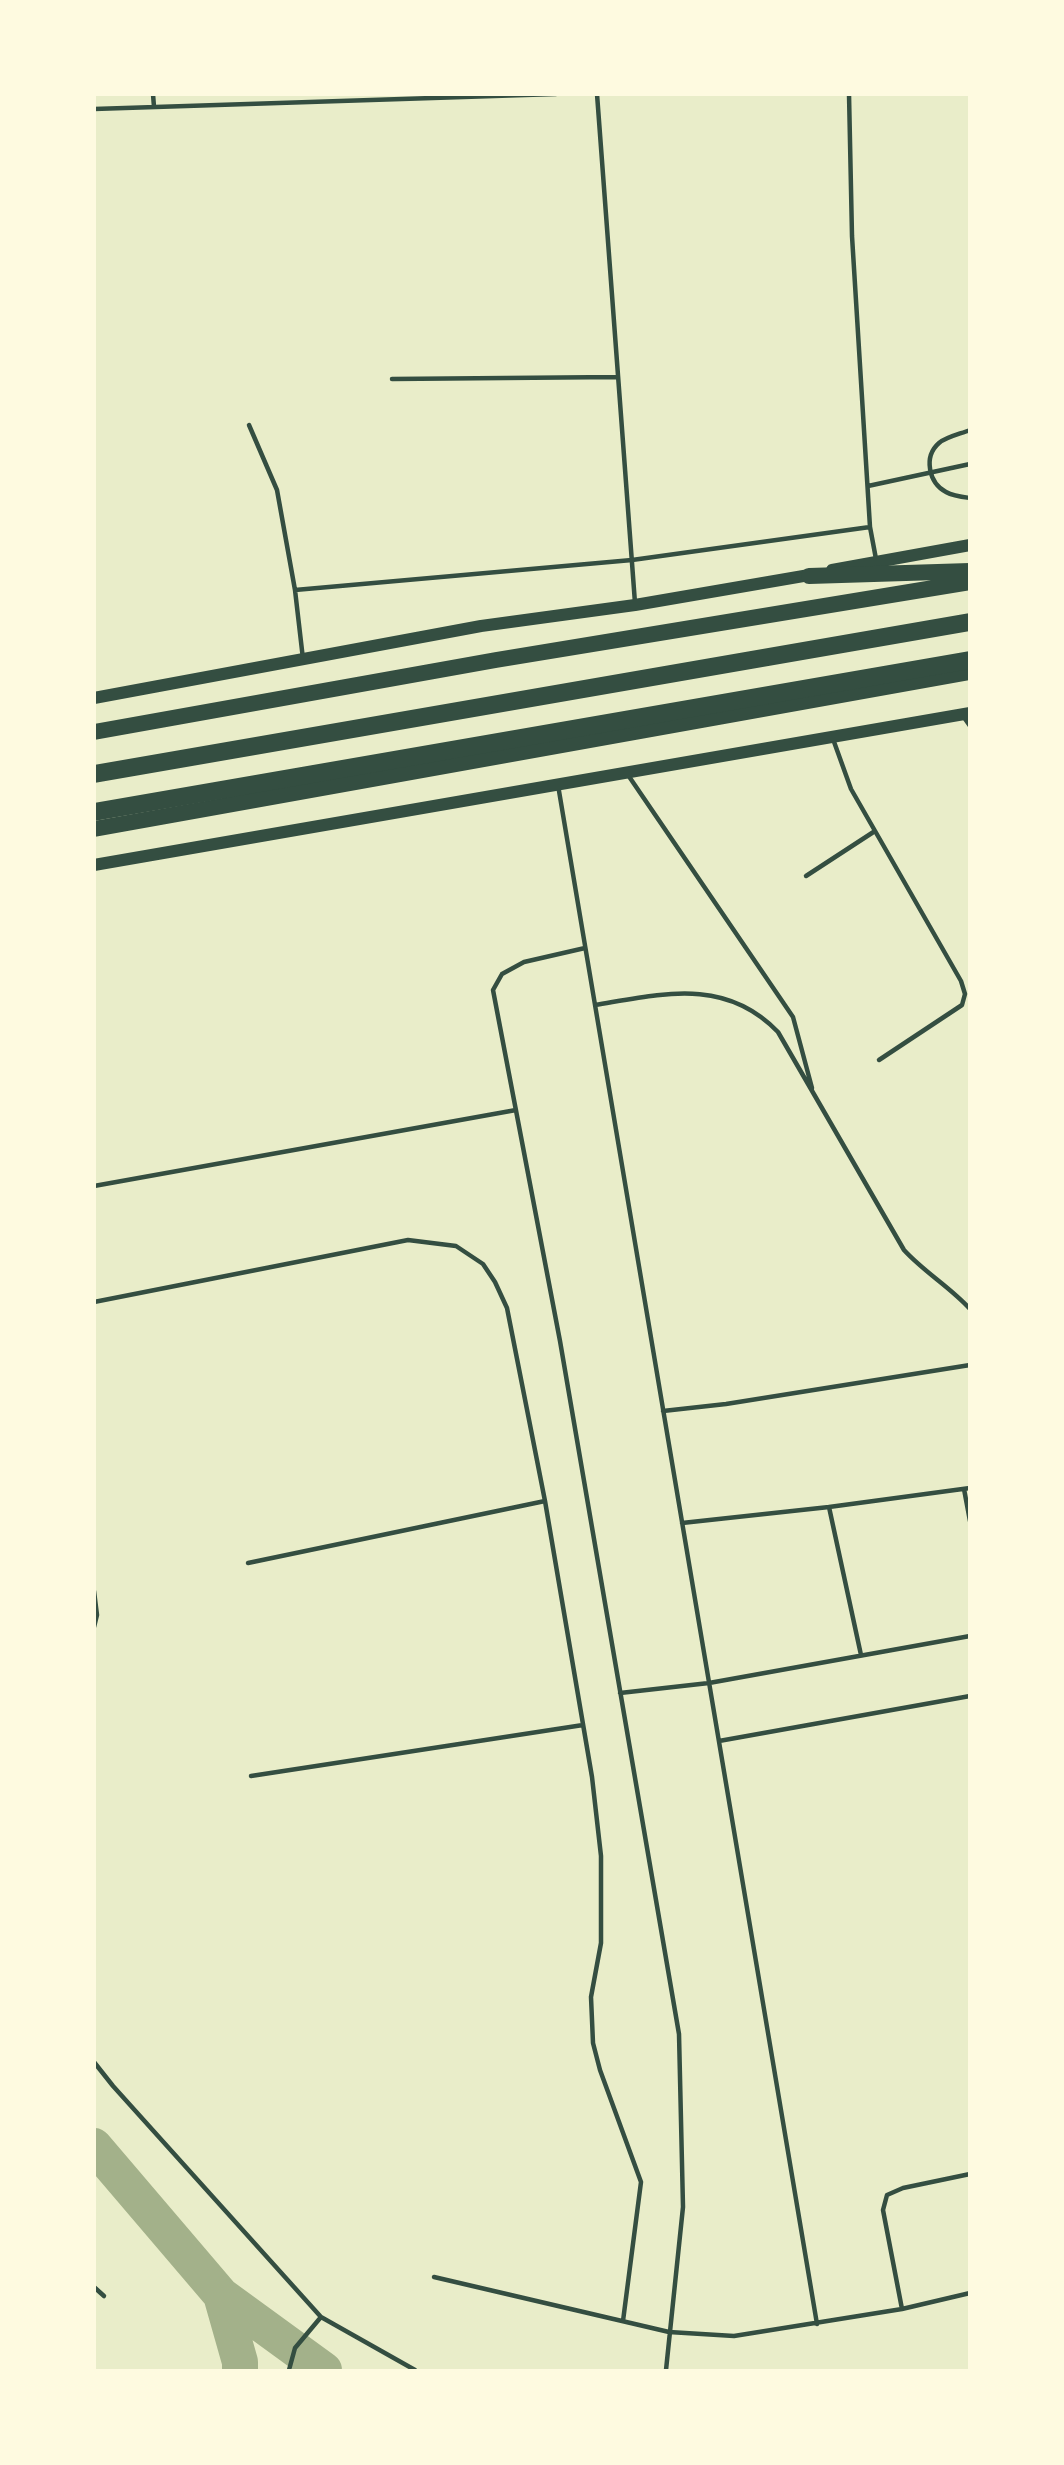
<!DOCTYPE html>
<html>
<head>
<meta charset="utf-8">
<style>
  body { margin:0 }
  #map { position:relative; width:1064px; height:2465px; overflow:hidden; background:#e9edc9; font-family:Commissioner,sans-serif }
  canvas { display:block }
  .frame { position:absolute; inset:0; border:96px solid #fefae0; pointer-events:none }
</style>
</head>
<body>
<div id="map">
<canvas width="1064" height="2465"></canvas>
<div class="frame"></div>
</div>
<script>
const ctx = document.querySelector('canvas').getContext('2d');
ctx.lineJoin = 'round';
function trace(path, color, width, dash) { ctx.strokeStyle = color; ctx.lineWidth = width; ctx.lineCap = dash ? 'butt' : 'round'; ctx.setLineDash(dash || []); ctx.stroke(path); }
trace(new Path2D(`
  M94,2146l127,149 19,67v8
  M221,2295l103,75`), '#a3b18a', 36);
trace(new Path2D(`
  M153,94l1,13
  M597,94l38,509
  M849,94l3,142 18,291 6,32
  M94,109l462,-15
  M392,379l226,-2
  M249,425l28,65 18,100 8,69
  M970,430c-10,4 -24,7 -31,13 -16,14 -10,40 7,49 7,4 16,5 24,6
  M868,486l102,-22
  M295,590l337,-30 238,-33
  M963,716l7,10
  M833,739l18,50 110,192 4,13 -3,11 -83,55
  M628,775l165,242 19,71
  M558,785l259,1539
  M806,876l69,-45
  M585,948l-61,14 -22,12 -9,16 67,351 119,693 4,173 -17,163
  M595,1005c67,-11 130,-28 183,27l126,218c20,22 46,37 66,59
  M94,1186l422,-76
  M94,1302l314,-62 48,6 27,18 12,18 12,26 38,193 47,276 9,79v87l-10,54 2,46 7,27 41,112 -18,139
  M663,1411l63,-7 244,-39
  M964,1489l6,32
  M829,1507l32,148
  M682,1523l147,-16 141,-19
  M248,1563l297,-62
  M94,1591l3,24 -3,12
  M620,1693l89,-10 261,-47
  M719,1741l251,-45
  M251,1776l332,-51
  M94,2062l19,24 208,231 94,53
  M434,2277l235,55 65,4 168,-27 68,-16
  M94,2287l10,9
  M902,2309l-19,-99 4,-15 16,-7 67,-14
  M289,2370l6,-22 26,-31`), '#344e41', 4.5);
trace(new Path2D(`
  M832,570l138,-25
  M94,698l387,-72 154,-21 180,-31
  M94,865l876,-152`), '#344e41', 12);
trace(new Path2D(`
  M809,576l161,-5
  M94,732l402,-72 474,-78
  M94,829l876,-157`), '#344e41', 16);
trace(new Path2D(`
  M94,774l876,-152
  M94,812l876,-152`), '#344e41', 18);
</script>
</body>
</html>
